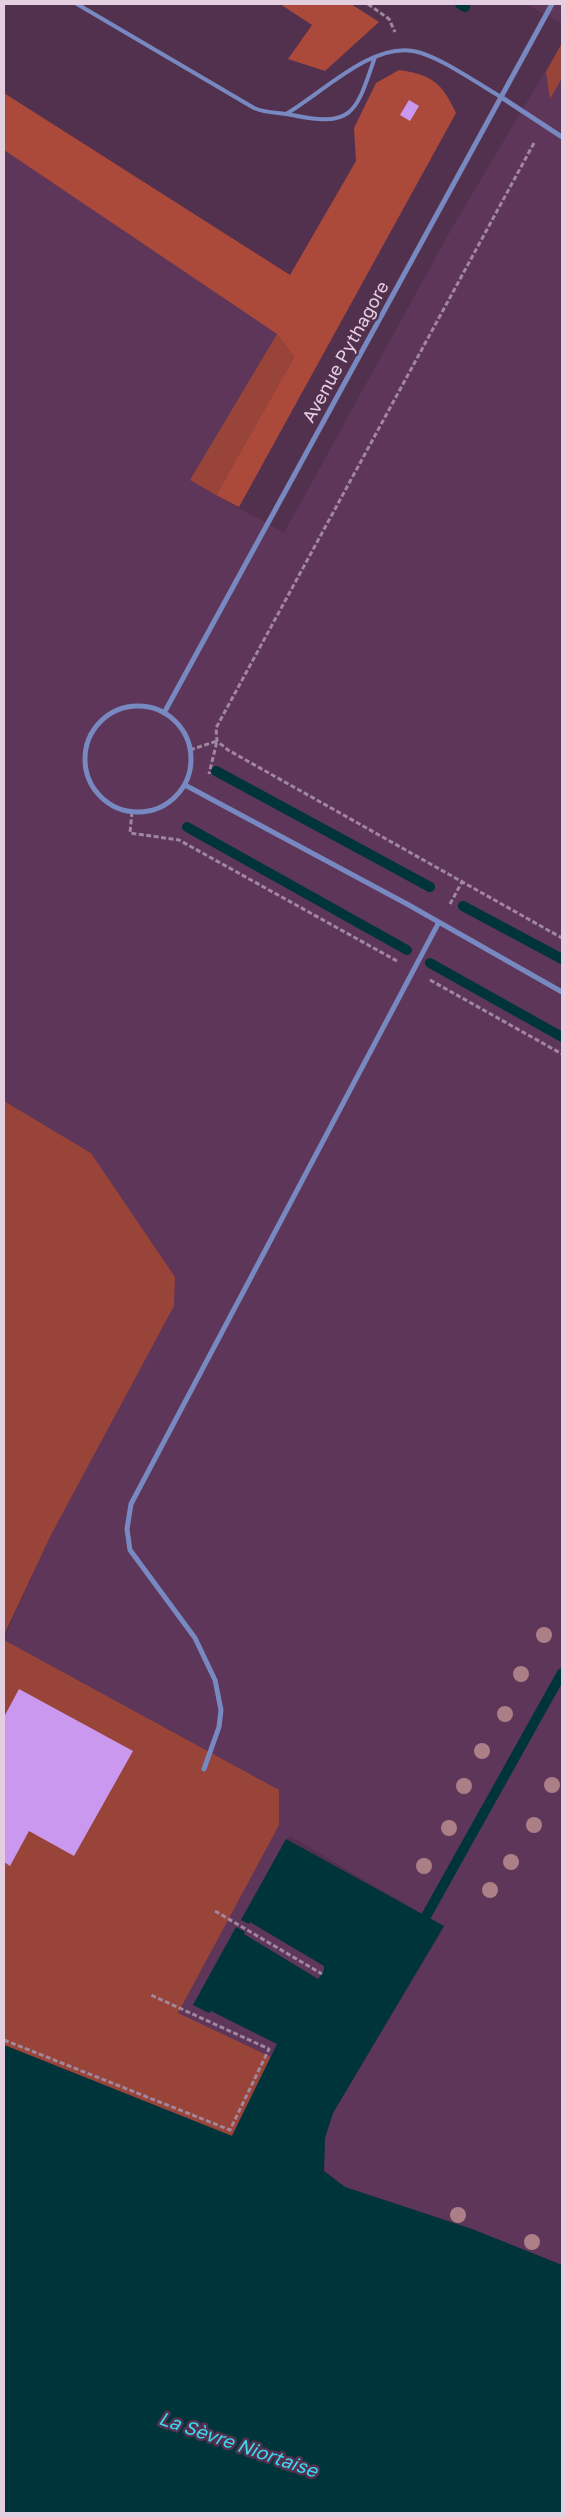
<!DOCTYPE html>
<html>
<head>
<meta charset="utf-8">
<style>
  body { margin:0 }
  #map { position:relative; width:566px; height:2517px; overflow:hidden; background:#52314f; font-family:"Golos Text",sans-serif }
  canvas { display:block }
  .frame { position:absolute; inset:0; border:5px solid #e4cfe1; pointer-events:none }
</style>
</head>
<body>
<div id="map">
<canvas width="566" height="2517"></canvas>
<div class="frame"></div>
</div>
<script>
const ctx = document.querySelector('canvas').getContext('2d');
ctx.lineJoin = 'round';
function fillPath(path, color) { ctx.fillStyle = color; ctx.fill(path, 'evenodd'); }
function trace(path, color, width, dash) { ctx.strokeStyle = color; ctx.lineWidth = width; ctx.lineCap = dash ? 'butt' : 'round'; ctx.setLineDash(dash || []); ctx.stroke(path); }
function label(font, color, halo, rows, align = 'center') {
  ctx.font = font + ' "Golos Text",sans-serif'; ctx.lineWidth = 5; ctx.setLineDash([]); ctx.textBaseline = 'middle'; ctx.strokeStyle = halo; ctx.fillStyle = color; for (const [text, x, y, turn = 0] of rows) {
    ctx.save(); ctx.translate(x, y); ctx.rotate((+turn || 0) * Math.PI / 180); ctx.textAlign = isNaN(turn) ? turn : align; if (halo) ctx.strokeText(text, 0, 0); ctx.fillText(text, 0, 0); ctx.restore();
  }
}
fillPath(new Path2D(`
  M525,4h37v19z
  M562,43v2222l-90,-36 -127,-42 -21,-16 1,-33 8,-25 111,-186 -154,-91 -4,4 -36,82 74,44v4l-6,10 -75,-46 -33,79 1,-2 66,33 -45,92 -228,-92v-406l47,-103 123,-229 1,-29 -84,-124 -87,-52v-951l273,184 17,23 -78,138 68,38 164,-298z`), '#5d365a');
fillPath(new Path2D(`
  M562,43v35l-12,21 -4,-27z
  M277,334l17,23 -78,138 -26,-15z
  M4,1101l87,52 84,124 -1,29 -123,229 -47,100z
  M4,1640l275,150v35l-101,188 93,44 -39,79 -228,-91z`), '#994438');
fillPath(new Path2D(`
  M280,4h71l28,18 -54,49 -37,-12 24,-34z
  M399,70c34,5 43,13 57,43l-217,394 -23,-12 78,-138 -17,-23 -273,-184v-57l286,182 66,-114 -2,-33 22,-45z`), '#ab493b');
fillPath(new Path2D(`
  M286,1839l158,87 -111,187 -8,25 -1,33 21,16 127,42 90,36v248h-558v-468l228,91 45,-92 -66,-33 -2,2 -16,-8 43,-78 9,5 -1,2 74,45 6,-9v-4l-74,-44 -1,2 -8,-4z`), '#00343b');
trace(new Path2D(`
  M460,4l5,3
  M216,771l214,116
  M187,827l220,123
  M463,906l99,53
  M430,963l132,74
  M420,1927l142,-254`), '#00343b', 10);
fillPath(new Path2D(`
  M409,100l10,6 -9,15 -10,-6z
  M19,1689l114,62 -59,105 -45,-25 -19,35 -6,-4v-145z`), '#cb98ef');
trace(new Path2D(`
  M368,4l21,15 6,13
  M534,143l-318,585 1,13 11,9 334,188
  M190,750l27,-9 -8,33
  M132,812l-2,21 49,7 218,121
  M450,904l12,-22
  M430,980l132,74
  M215,1911l107,63
  M4,2040l226,90 39,-81 -118,-54`), '#a1879e', 3, [5, 2.5]);
trace(new Path2D(`
  M77,4l177,104c14,6 25,4 38,7 62,13 64,-3 83,-58
  M286,114c35,-20 85,-71 127,-63 25,4 65,33 88,46`), '#7789c0', 4);
trace(new Path2D(`
  M501,97l61,40
  M85 759a53 53 0 1 1 106 0a53 53 0 1 1-106 0Z
  M164,713l388,-709
  M185,785l222,119 155,88
  M204,1769l15,-42 2,-17 -6,-30 -20,-42 -65,-88 -3,-21 4,-25 308,-582`), '#7789c0', 5);
ctx.fillStyle = '#ac7f87';
for (const [x, y] of [
  [544,1635],
  [521,1674],
  [505,1714],
  [482,1751],
  [552,1785],
  [464,1786],
  [534,1825],
  [449,1828],
  [511,1862],
  [424,1866],
  [490,1890],
  [458,2215],
  [532,2242]
]) { ctx.beginPath(); ctx.arc(x, y, 8, 0, 2 * Math.PI); ctx.fill(); }
label('18px', '#e4cfe1', '#52314f', [
  ["Avenue Pythagore",346,352,-61]
]);
label('italic 19px', '#3bd9f1', '#52314f', [
  ["La Sèvre Niortaise",238,2445,19]
]);
</script>
</body>
</html>
